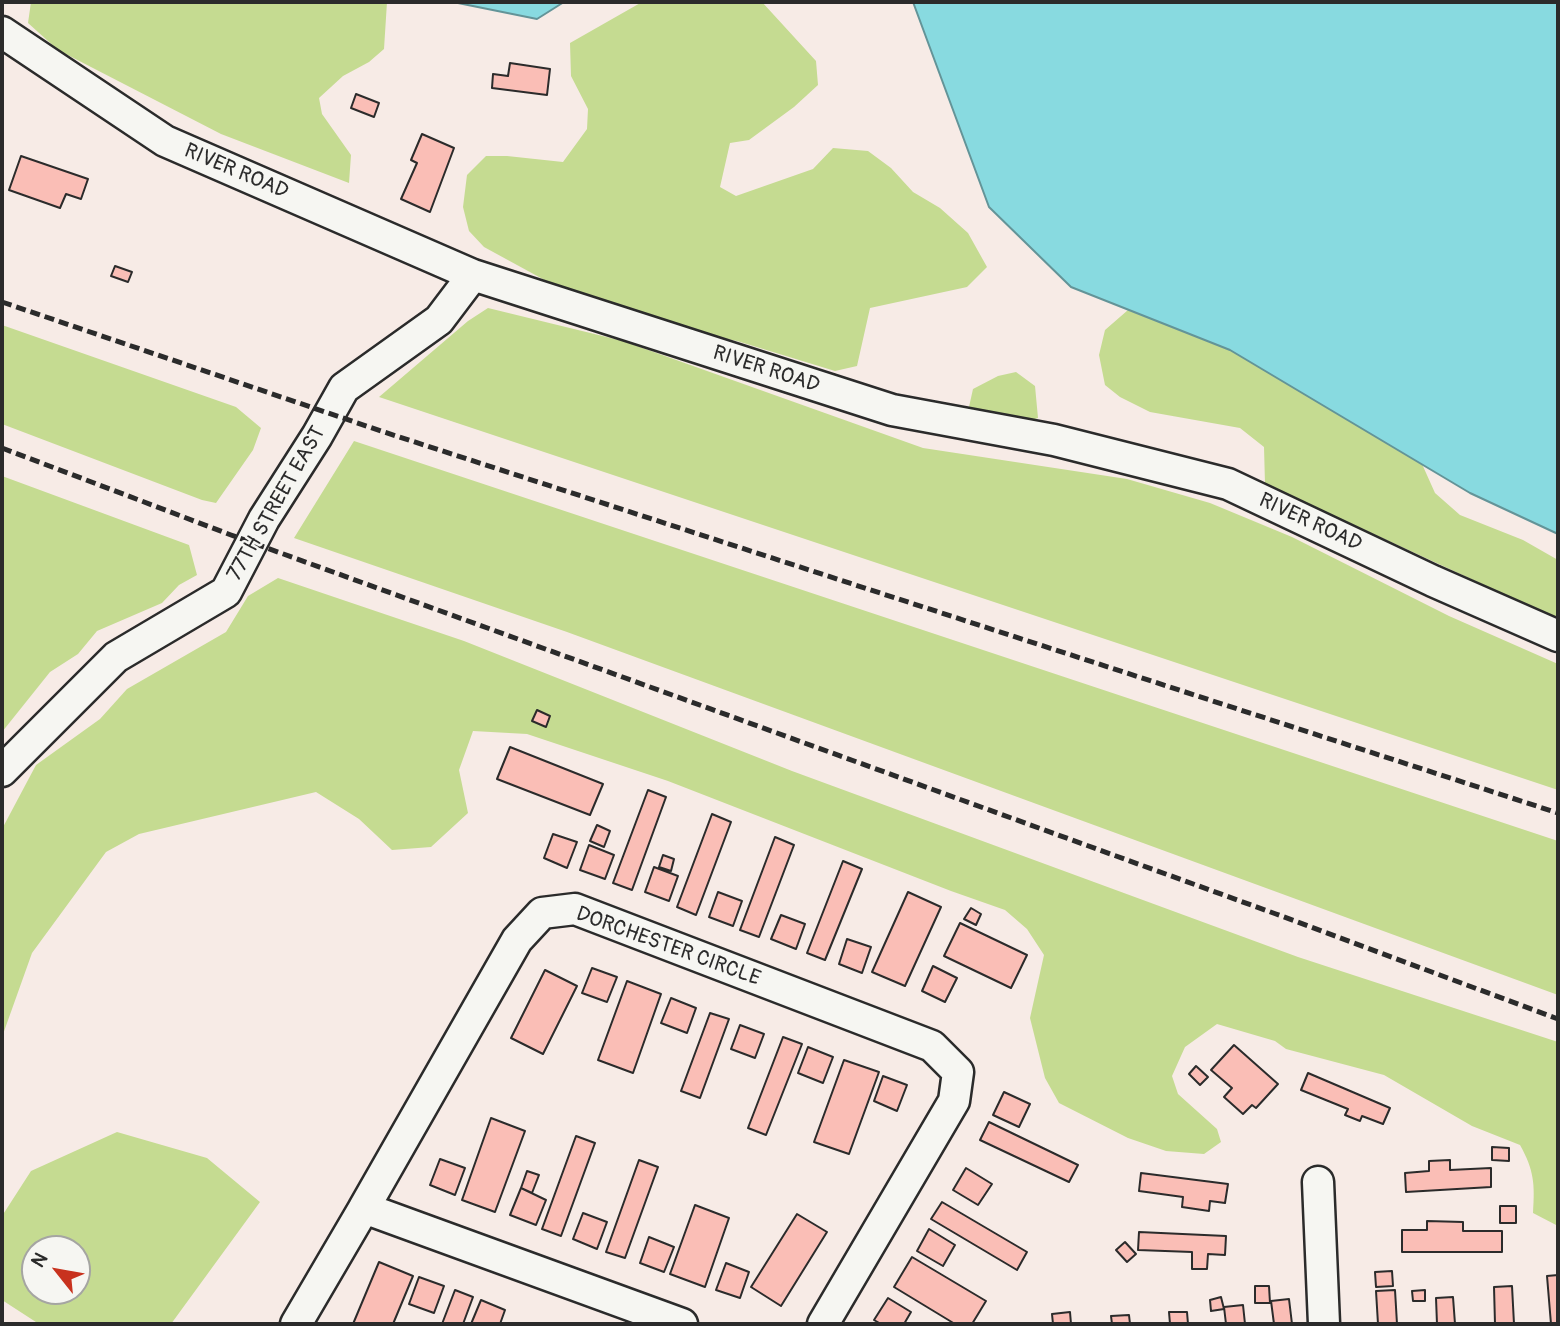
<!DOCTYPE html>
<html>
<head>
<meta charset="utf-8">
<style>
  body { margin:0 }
  #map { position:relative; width:1560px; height:1326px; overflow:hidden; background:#f7ebe6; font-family:Pangolin,sans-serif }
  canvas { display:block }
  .frame { position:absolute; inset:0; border:4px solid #2b2b2b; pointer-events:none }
  .north { position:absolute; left:21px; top:1235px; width:70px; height:70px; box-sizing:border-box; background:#f6f6f2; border:2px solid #a5a5a2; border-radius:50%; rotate:301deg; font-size:19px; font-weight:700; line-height:28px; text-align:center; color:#2b2b2b }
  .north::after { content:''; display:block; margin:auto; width:24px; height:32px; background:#c8321e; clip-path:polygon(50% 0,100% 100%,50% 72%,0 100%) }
</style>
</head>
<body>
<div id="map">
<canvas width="1560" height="1326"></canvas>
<div class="frame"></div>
<div class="north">N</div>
</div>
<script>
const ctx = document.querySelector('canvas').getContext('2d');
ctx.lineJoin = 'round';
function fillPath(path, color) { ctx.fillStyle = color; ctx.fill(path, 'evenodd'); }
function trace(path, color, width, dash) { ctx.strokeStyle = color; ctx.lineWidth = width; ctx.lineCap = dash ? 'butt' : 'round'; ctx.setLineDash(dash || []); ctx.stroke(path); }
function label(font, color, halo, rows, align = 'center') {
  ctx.font = font + ' Pangolin,sans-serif'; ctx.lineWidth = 5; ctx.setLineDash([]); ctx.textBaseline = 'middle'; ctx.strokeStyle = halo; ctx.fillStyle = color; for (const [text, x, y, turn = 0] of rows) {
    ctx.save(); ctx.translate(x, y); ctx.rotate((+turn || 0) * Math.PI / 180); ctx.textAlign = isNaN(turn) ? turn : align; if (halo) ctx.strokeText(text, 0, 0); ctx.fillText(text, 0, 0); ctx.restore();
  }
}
fillPath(new Path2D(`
  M31,2h356l-3,47 -15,13 -26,14 -24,22 3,16 29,41 -2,28 -128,-49 -163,-84 -30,-27z
  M642,2h120l54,59 2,24 -24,22 -45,33 -19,3 -10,44 16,9 77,-27 20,-21 35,3 23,17 22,24 27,16 28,25 19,34 -20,20 -97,21 -13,58 -22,5 -98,-30 -20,-4 -167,-54 -66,-36 -15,-16 -6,-24 4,-32 19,-19h21l56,6 24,-33 1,-20 -17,-33 -1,-33z
  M488,308l135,33 300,107 204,31 83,24 82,34 157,79 109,48v126l-1179,-393 89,-76z
  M1128,310l102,40 192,114 13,29 25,22 63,25 35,20v59l-293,-135 -1,-37 -24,-19 -90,-16 -30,-15 -15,-12 -6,-30 6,-25z
  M2,325l234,82 25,21 -8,22 -37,53 -14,-3 -200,-76z
  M1016,372l19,14 3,32c-27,9 -46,4 -69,-11l4,-18 25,-13z
  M354,441l1204,400v154l-991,-363 -273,-94z
  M2,476l187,69 8,30 -18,10 -17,18 -65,28 -19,23 -28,18 -48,60z
  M278,578l186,63 328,130 506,186 260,85v184l-25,-13c2,-29 1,-43 -13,-68l-48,-19 -88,-51 -98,-26 -11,-8 -58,-17 -32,23 -13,29 6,18 39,35 4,13 -17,12 -38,-3 -38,-13 -69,-35 -14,-25 -15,-60 14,-63 -17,-26 -22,-19 -54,-19 -283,-110 -141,-47 -54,-3 -14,39 9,43 -37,34 -39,3 -33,-31 -43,-27 -177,42 -33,18 -74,101 -30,84v-208l34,-64 64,-46 27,-30 99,-57 22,-36z
  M117,1132l90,26 53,44 -89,122h-132l-37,-24v-84l29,-45zM35,1249h42v42h-42z`), '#c5db91');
const water = new Path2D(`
  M453,2h111l-27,17z
  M913,2h645v532l-88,-41 -240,-143 -159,-63 -82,-80z`);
fillPath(water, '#88dae0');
trace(water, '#639498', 2);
const building = new Path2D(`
  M510,63l40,6 -3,26 -55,-7 1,-14 15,2z
  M356,94l23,9 -5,14 -23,-9z
  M422,134l32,14 -24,64 -29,-13 16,-36 -6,-3z
  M21,156l67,23 -7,20 -15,-5 -6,14 -51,-18z
  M115,266l17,6 -4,10 -17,-6z
  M537,710l13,6 -4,11 -14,-6z
  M510,747l93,37 -13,31 -93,-36z
  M648,790l18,7 -34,93 -19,-7z
  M712,814l19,8 -35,93 -19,-8z
  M597,825l13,6 -6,16 -14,-6z
  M553,834l24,8 -10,26 -23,-10z
  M775,837l19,8 -35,92 -19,-7z
  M589,845l25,10 -9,24 -25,-9z
  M663,855l11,4 -3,12 -12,-4z
  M843,861l19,8 -37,91 -18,-7z
  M654,867l24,9 -9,25 -24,-9z
  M718,892l24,9 -9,25 -24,-9z
  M908,892l33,15 -36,79 -33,-14z
  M971,908l10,6 -5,11 -12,-6z
  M781,915l24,9 -9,25 -25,-10z
  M960,923l67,32 -16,33 -67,-32z
  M847,939l24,8 -9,26 -23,-9z
  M933,966l24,12 -12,24 -23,-11z
  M592,968l25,9 -10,25 -25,-9z
  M545,970l32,16 -34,68 -32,-16z
  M627,981l34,13 -28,79 -35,-13z
  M671,998l25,10 -9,25 -26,-10z
  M710,1013l19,6 -29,79 -19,-7z
  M740,1025l24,9 -9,24 -24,-9z
  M783,1037l19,7 -36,91 -18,-7z
  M1234,1045l44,39 -22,24 -4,-3 -9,9 -19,-17 8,-9 -21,-18z
  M808,1047l25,10 -10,26 -25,-10z
  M844,1060l35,12 -30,82 -35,-12z
  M1196,1066l12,11 -8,8 -11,-11z
  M1308,1073l82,35 -7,16 -21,-8 -2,5 -15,-6 3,-6 -47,-19z
  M883,1076l24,9 -10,26 -23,-10z
  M1004,1092l26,12 -11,23 -26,-12z
  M491,1118l34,13 -30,81 -33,-12z
  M989,1122l89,43 -9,17 -89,-42z
  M576,1136l19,7 -34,93 -19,-7z
  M1492,1147l17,1v13l-17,-1z
  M440,1159l25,9 -10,27 -25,-10z
  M639,1160l19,7 -33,91 -19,-6z
  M1450,1160v10l41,-2v19l-85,5 -1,-19 24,-2v-10z
  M966,1168l26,16 -14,21 -25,-15z
  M527,1171l12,4 -7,18 -11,-5z
  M1141,1173l87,11 -3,19 -15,-2 -1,10 -27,-4 1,-10 -44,-6z
  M521,1188l25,12 -10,25 -26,-10z
  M942,1202l85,50 -10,18 -86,-51z
  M695,1205l34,13 -24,69 -35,-13z
  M1500,1206h16v17h-16z
  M583,1213l24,9 -10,27 -24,-10z
  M797,1214l30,18 -46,74 -30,-19z
  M1427,1221l36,1v9h39v21h-100v-22h25z
  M929,1229l26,16 -12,21 -26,-15z
  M1139,1232l87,4 -1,19 -17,-1 -1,15h-15v-17l-54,-2z
  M649,1237l25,10 -10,25 -24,-9z
  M1125,1242l11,12 -9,8 -11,-12z
  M912,1257l74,44 -14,23h-17l-61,-37z
  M379,1262l34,14 -20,48h-40z
  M726,1263l23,9 -9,26 -24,-8z
  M1392,1271l1,15 -17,1 -1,-15z
  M1558,1275v49h-7l-4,-48z
  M419,1277l25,9 -10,27 -25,-9z
  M1255,1286h14l1,17h-15z
  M1512,1286l2,38h-19l-1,-37z
  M455,1290l18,7 -10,27h-21z
  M1395,1290l2,34h-19l-2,-33z
  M1425,1290v11h-12l-1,-10z
  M1221,1297l3,12 -13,2 -1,-11z
  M1453,1297l2,27h-18l-1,-26z
  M888,1298l23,14 -7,12h-23l-7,-4z
  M1289,1299l3,25h-18l-3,-23z
  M481,1300l24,10 -5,14h-29z
  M1243,1305l2,19h-19l-2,-17z
  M1070,1312l1,12h-18l-1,-10z
  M1169,1312h18l1,12h-18z
  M1129,1315l1,9h-18l-1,-8z`);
fillPath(building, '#fabeb6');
trace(building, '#2b2b2b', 2);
const street = new Path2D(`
  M2,32l163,109 308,134 419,135 162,30 174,44 205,97 125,55
  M2,771l114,-114 110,-65 38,-73 53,-83 27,-48 95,-68 34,-45
  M1318,1182l6,142
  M296,1324l68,-116
  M682,1324l-318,-116 153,-268 25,-27 33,-4 357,137 26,26 -4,29 -131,223`);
trace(street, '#2b2b2b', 35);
trace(street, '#f6f6f2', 30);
trace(new Path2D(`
  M2,302l382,130 1174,381
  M2,448l229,87 1045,379 282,105`), '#2b2b2b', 5, [10, 5]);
label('21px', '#2b2b2b', '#f6f6f2', [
  ["RIVER ROAD",236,172,23],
  ["RIVER ROAD",766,370,18],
  ["77TH STREET EAST",277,504,-60],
  ["RIVER ROAD",1310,523,25],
  ["DORCHESTER CIRCLE",668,947,20]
]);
</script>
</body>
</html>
